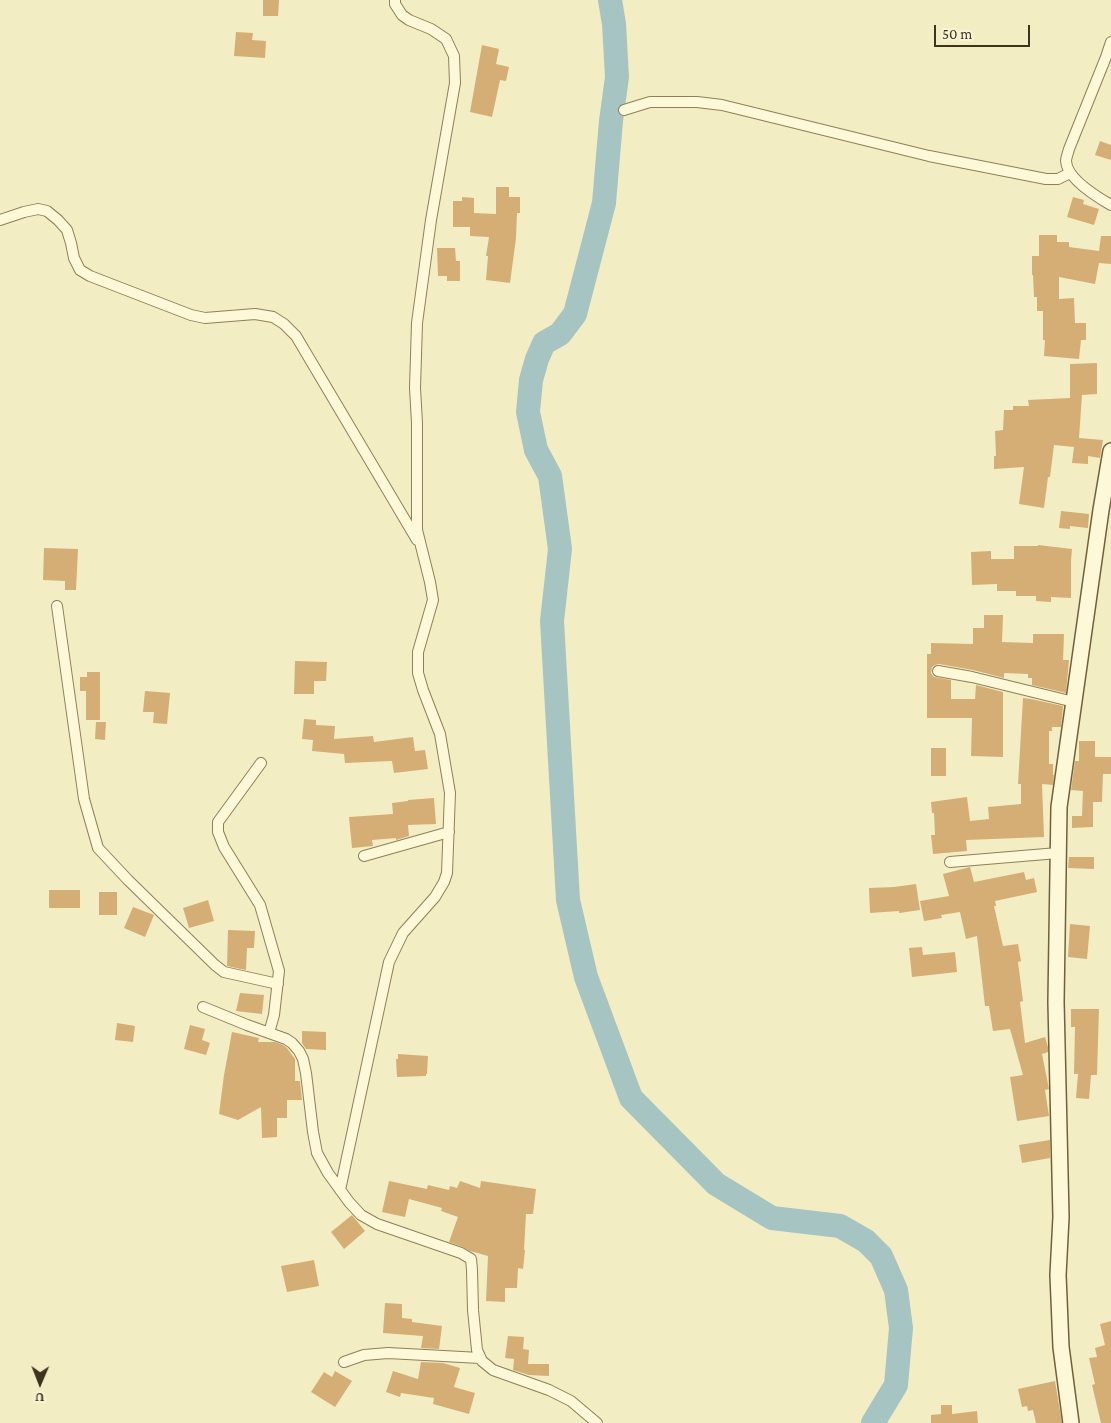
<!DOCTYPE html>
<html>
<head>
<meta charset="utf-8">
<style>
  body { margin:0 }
  #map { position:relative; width:1111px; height:1423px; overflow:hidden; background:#f3edc4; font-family:"Crimson Pro",serif }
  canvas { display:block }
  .north { position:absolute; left:15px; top:1358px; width:50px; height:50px; -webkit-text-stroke:4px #f9f5d4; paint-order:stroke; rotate:181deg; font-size:14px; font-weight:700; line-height:20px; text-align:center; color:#3e331d }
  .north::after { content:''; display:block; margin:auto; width:18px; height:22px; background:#3e331d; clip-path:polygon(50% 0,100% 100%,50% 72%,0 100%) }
  .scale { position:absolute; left:934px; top:25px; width:96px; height:22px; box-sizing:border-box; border:2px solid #3e331d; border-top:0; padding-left:6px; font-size:15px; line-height:18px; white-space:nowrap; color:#3e331d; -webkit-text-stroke:4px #f9f5d4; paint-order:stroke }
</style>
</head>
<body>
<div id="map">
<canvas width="1111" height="1423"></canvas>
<div class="north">U</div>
<div class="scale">50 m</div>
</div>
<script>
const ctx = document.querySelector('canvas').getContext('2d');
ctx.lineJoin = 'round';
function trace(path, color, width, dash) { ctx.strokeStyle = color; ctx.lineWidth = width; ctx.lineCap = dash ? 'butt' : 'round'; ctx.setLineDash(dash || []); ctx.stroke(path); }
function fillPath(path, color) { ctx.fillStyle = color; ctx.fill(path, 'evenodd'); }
trace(new Path2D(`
  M610,0l4,24 3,53 -6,44 -7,82 -29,111 -15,20 -16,9 -7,16 -6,21 -3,32 8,38 14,26 10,73 -8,72 16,279 18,77 45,121 85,86 56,34 68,8 26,15 15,15 15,34 5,38 -5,57 -23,38`), '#a6c5c2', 24);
fillPath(new Path2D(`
  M263,0h16l-1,16h-15z
  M236,32l17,1 -1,7 14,1 -1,17 -31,-2z
  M482,45l17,4 -3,15 13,3 -3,14 -6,-1 -8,37 -22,-5z
  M1100,141l11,4v15l-16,-5z
  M496,187h13v10h11v16h-3l-1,25 -6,45 -24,-3 2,-24h-2l3,-19 -19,-1v-9h-17v-26h9v-4l12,1v15l22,1z
  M1073,197l11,3 -1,4 16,5 -5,16 -27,-8z
  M1039,235h18v7h12v5l30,4 2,-15h10v28l-12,-1 -4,21 -36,-7v22l15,-1 1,25h11v17h-5l-2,19 -35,-3 1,-16h-2v-29h-6v-14h-3l-1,-22h-1v-19h7z
  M437,248h18l1,13h4v20h-13v-5h-9z
  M1097,363v31l-15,1 -3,43 24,2 -3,18 -12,-2v8l-16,-1 2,-16 -20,-2 -4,32h-2l-4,31 -25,-4 5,-37 -30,2v-13h2l-1,-25 8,-1 1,-20h9v-4h16l-1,-6 42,-2v-34z
  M1061,511l28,3 -1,14 -18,-2v3l-11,-1z
  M1038,545l34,4 -1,12v37l-20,-1v5l-15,-1v-5h-20v-5h-19v-7l-25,1 -1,-33 20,-1v8h23v-13h24z
  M44,548l34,1 -2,41h-11v-9l-22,-1z
  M984,615h19l-1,27 31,1v-9h31l-1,26h6l-3,33 -34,-8v-7h-4v-4l-24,-1v5l-31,-8 -34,-6 -4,1 -3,2 -1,6 3,4 17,3v19h24l1,-14 27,7v65l-32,-1 1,-38h-45v-64h4v-11l42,1v-16h11z
  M295,661l32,1 -1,19h-12v13h-20z
  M87,672h13v48h-14v-29h-6v-14h7z
  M145,691l25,2 -3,31 -14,-1 1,-11h-11z
  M1023,698l8,1 32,7 -2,21h-9v4h-3v33h4v11h1l-1,10 -11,-1 2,53 -78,3 1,11 -34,3 -2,-19h4l-1,-22h-2l-1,-11 36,-5 3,24 19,-2 -1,-12 33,-3v-20h-3z
  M304,719l12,1v5l19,1 -1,13 39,-3 1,6 39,-5 2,14 10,-1 3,19 -34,4 -2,-12 -47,2 -1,-9 -32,-3 1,-11 -11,-1z
  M96,722h10l-1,18 -10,-1z
  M1079,741h16v16h16v17h-8l-1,28h-9v25l-21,1v-12h10l1,-25 -12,-1 4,-29h4z
  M931,748h15v28h-15z
  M434,798l2,26 -28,1 1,11 -13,4v-2l-24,2 1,6 -21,2 -3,-31 44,-3 -1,-11 16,-2v-1z
  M1069,857h25v12l-26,-1z
  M970,867l4,15 50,-10 2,8 8,-2 3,14 -42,9 1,5h-2l9,40 15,-2 3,17 -3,1 5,39 -3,1 5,41 20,-6 3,10v5l-6,2 7,35 -4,1 4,26 -32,5 -7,-44 13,-2 -13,-46 -17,2 -4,-25h-4l-8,-70 -11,3 -6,-27 -19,3 1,3 -18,3 -4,-20 29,-5 -6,-22z
  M916,884l4,26 -21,3v-2l-29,2 -1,-25 25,-1z
  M49,890h31v18h-31z
  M99,892h18v23h-18z
  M208,900l6,21 -25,7 -6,-20z
  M133,907l21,8 -9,22 -21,-9z
  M1070,924l20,2 -3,33 -19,-2z
  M228,930l27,1 -1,17h-7l-1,22 -19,-4z
  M922,947l1,8 32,-3 2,20 -45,5 -3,-29z
  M240,993l24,2 -2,19 -26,-3z
  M1071,1009h28l-2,66h-6l-2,24 -13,-1 2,-24h-4l1,-47h-4z
  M117,1023l18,3 -2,16 -18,-2z
  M190,1025l15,4 -3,11 8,3 -4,12 -22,-6z
  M302,1031l24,1v18l-20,-1 -4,-6z
  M232,1032l27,6 -1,4h17l8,3 4,3 8,11v22h5l2,19h-15v18h-10v19l-15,1 -1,-31 -23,13 -19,-6 5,-39z
  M398,1054l30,2 -1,18h-1v2l-29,1 -1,-18h2z
  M1050,1140v18l-28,5 -3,-18z
  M389,1181l38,8 1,-4 21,5 1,-4 7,2 3,-7 20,7 1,-7 55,8 -3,25h-7l-2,36h1l-2,19 -5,-1 -1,20h-12v14l-19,-1 2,-45 -18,-5 -7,-4 -14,-5 9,-25 -17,-6 1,-3 -33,-9 -4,18 -23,-5z
  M352,1215l13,16 -21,18 -13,-17z
  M314,1260l5,26 -32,6 -6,-26z
  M385,1303l17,1v14l10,1v3l30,4 -3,23 -18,-1 2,-12 -40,-3z
  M1111,1321v102h-10l-9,-38 3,-1 -6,-26 8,-1 -2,-9 10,-3 -5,-21z
  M508,1336l16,1 -1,12 6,1 -1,14h21v12l-20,-1 -16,-5 1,-11 -9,-1z
  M421,1362l22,1 17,5 -6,19 21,6 -6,21 -36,-10 1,-6 -33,-5 -1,4 -14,-5 7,-21 25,8z
  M335,1371l17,10 -17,26 -24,-15 13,-20 8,5z
  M1055,1381l7,42h-26l-3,-13 -5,1 -1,-5 -5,1 -4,-18z
  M941,1405h11v9l25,-3 1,12h-47v-8l10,-1z`), '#d5ae76');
const street = new Path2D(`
  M1111,42l-5,15 -37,92c-1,4 -3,9 -3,12 1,18 31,36 45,44
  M624,110l26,-8h47l25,3 207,51 117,23h12l12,-6
  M0,220l24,-8 14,-3 9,2 11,9 9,10 4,13 3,15 6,12 10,6 101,39 14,3 50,-4 18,3 11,7 12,12 121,204
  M57,606l27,193 14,49 30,32 87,85 9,7 54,12
  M938,671l34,6 102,25
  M261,763l-43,59v10l6,15 36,58 19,66 -5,44 -5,18
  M364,856l85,-24
  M950,862l108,-9
  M203,1007l44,18 39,14 6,4 7,8 4,8 3,14 7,59 4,21 11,20 21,29 12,13 16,9 84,29 10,6 1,11 1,40 4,40 5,11 11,9 56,20 22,11 26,22
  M340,1190l49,-228 14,-29 32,-36 9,-15 3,-9 3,-80 -10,-59 -17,-44 -5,-17v-21l15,-52 -3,-18 -13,-52v-107l-2,-35 2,-65 14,-103 24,-137 -1,-27 -8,-17 -15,-10 -22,-9 -7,-5 -7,-11v-4
  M344,1362l20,-7 24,-2 92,5`);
const secondary = new Path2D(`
  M1071,1423l-10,-76 -3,-72 3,-58 -5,-215 3,-195 42,-297 10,-59`);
trace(street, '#907f58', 12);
trace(secondary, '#72603b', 18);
trace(street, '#fcf8d8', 10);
trace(secondary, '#fcf8d8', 15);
</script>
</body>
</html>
